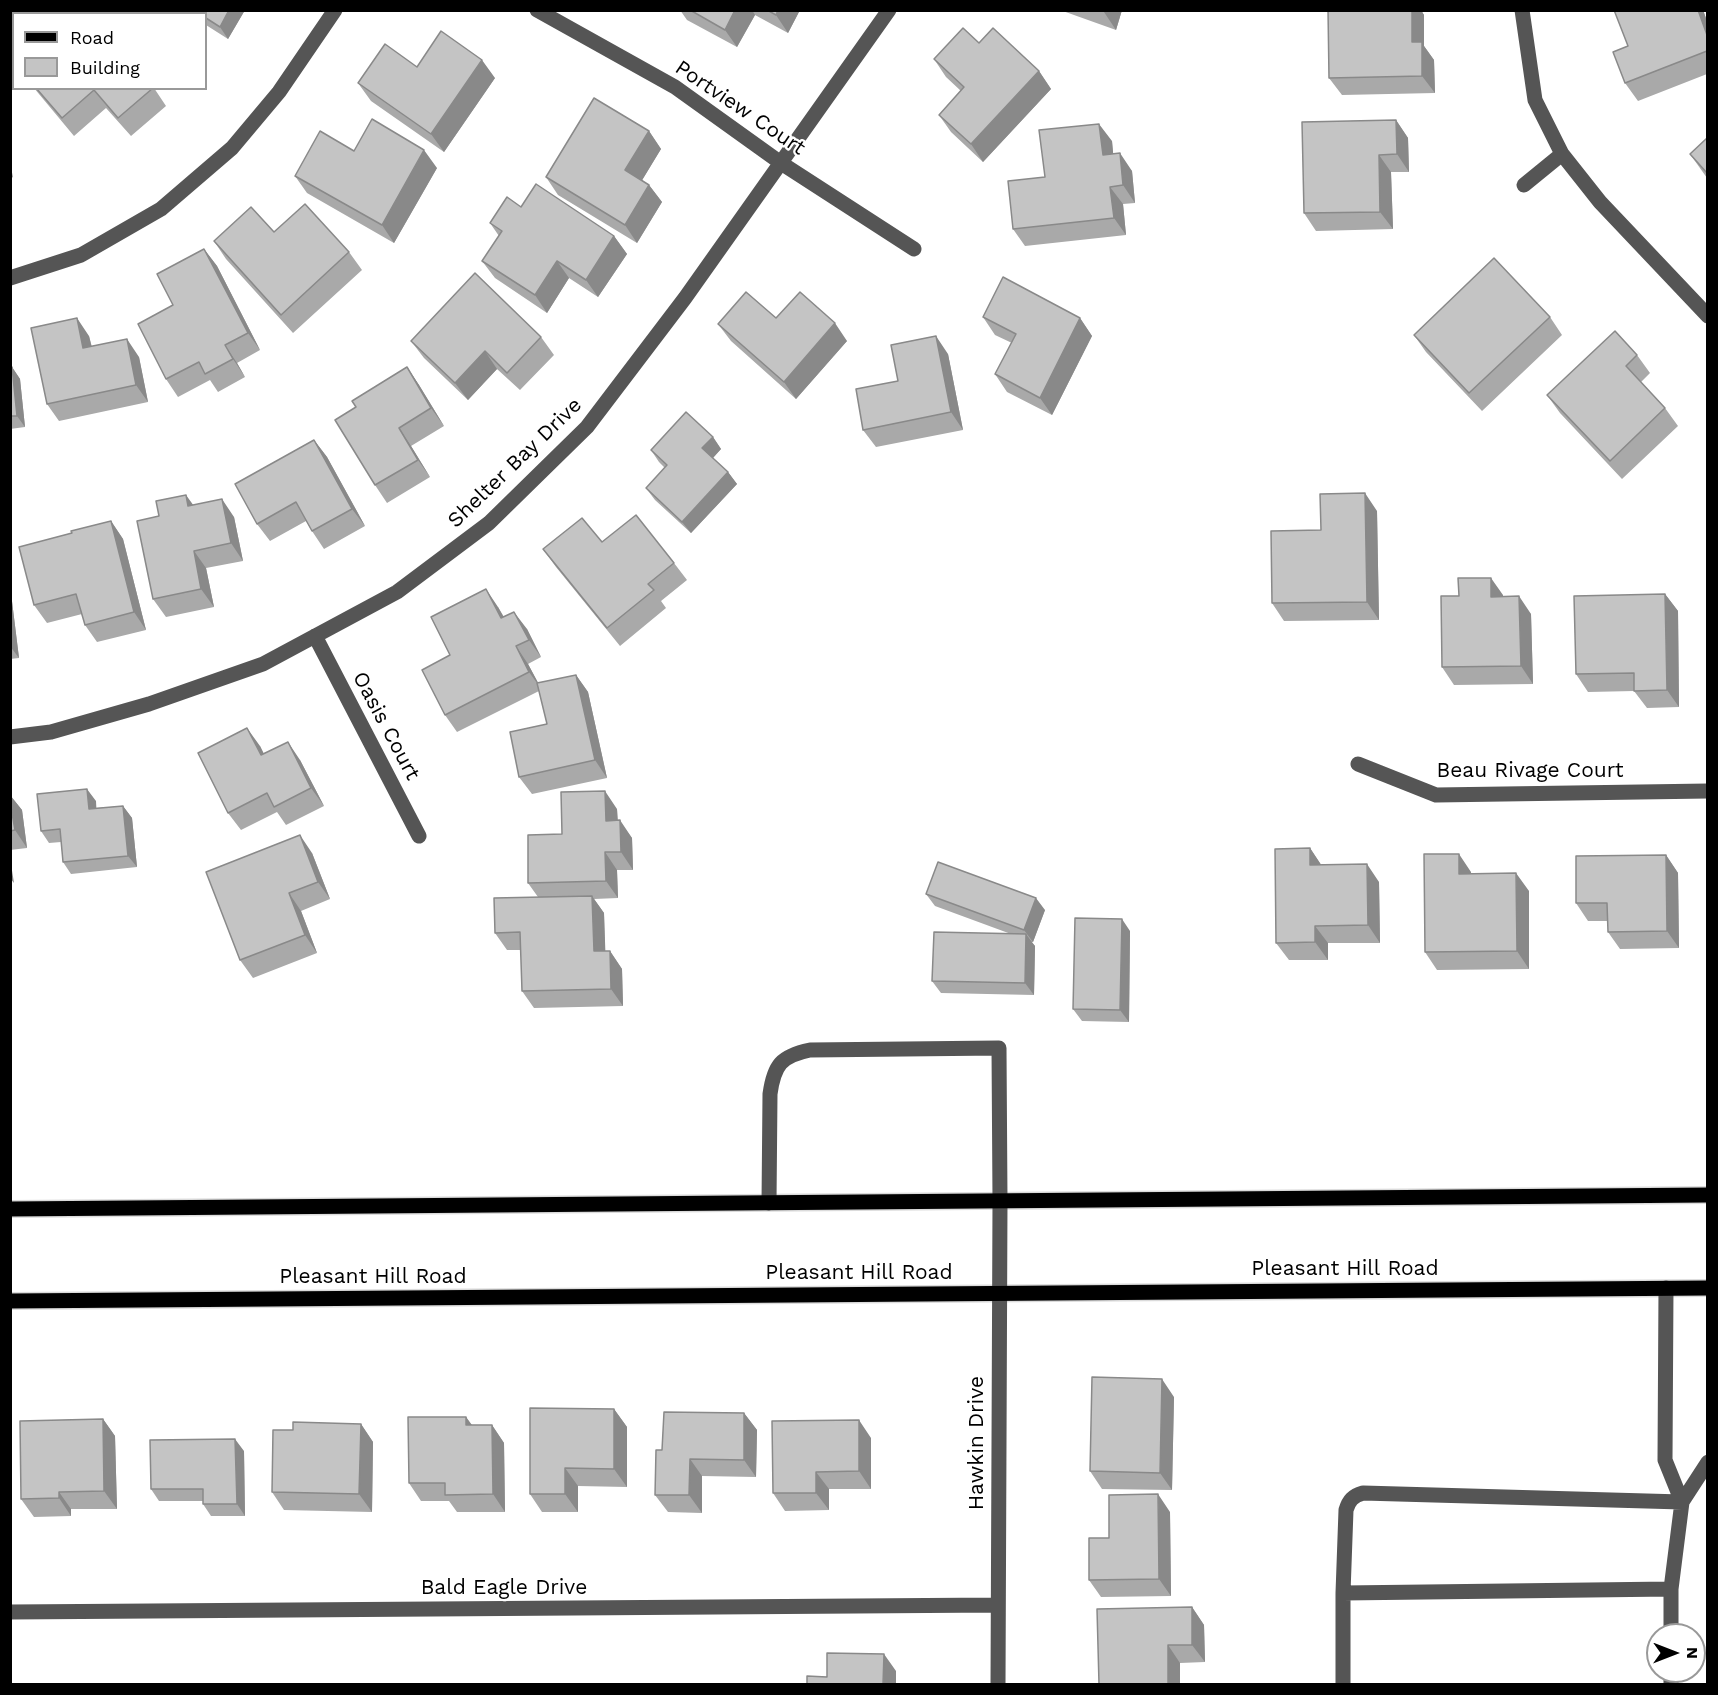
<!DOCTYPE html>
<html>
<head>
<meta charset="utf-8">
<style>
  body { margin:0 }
  #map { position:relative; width:1718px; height:1695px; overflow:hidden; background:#fff; font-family:"Work Sans",sans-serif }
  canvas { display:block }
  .frame { position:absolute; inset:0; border:12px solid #000; pointer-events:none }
  .legend { position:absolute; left:12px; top:12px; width:195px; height:78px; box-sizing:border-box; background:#fff; border:2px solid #999; margin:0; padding:8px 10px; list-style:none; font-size:18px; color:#000 }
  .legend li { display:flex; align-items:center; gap:12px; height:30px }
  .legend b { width:30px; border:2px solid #999 }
  .north { position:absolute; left:1646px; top:1623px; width:60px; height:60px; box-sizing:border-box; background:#fff; border:2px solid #999; border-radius:50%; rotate:90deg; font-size:16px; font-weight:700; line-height:24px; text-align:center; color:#000 }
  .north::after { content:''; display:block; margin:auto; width:21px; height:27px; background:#000; clip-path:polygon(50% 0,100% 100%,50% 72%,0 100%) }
</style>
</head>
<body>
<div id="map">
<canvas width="1718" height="1695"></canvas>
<div class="frame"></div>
<ul class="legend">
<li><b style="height:8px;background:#000"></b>Road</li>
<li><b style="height:16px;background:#c4c4c4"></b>Building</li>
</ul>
<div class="north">N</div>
</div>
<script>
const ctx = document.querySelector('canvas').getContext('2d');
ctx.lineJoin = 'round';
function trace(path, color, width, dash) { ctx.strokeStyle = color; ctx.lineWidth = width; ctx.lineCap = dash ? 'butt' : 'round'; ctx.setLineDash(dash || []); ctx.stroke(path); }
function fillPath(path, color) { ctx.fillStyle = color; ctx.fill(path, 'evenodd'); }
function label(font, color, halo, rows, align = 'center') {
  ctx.font = font + ' "Work Sans",sans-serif'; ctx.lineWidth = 4.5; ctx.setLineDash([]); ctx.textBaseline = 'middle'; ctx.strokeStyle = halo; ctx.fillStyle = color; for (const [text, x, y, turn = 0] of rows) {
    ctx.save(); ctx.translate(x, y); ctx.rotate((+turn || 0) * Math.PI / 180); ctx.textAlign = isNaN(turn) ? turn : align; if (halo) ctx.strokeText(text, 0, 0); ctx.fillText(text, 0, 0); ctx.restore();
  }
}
const major = new Path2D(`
  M10,1209l1698,-14
  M10,1301l1698,-13`);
trace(major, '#dbdbdb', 18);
trace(new Path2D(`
  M537,10l138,77 106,76 133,86
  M1522,10l13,90 27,54 38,48 108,114
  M1524,185l38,-31
  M10,278l71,-23 80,-46 71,-61 47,-56 56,-82
  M315,636l104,200
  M10,737l41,-5 98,-28 114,-40 134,-72 92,-69 98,-96 98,-129 204,-288
  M1358,764l78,31 272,-4
  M769,1203l1,-109c4,-29 11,-38 40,-44l189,-2 1,153 -2,483
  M1666,1288l-1,172 17,42 26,-40
  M1343,1593l3,-83c3,-10 7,-14 17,-17l319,9 -11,87v46
  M10,1612l987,-7
  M1671,1671v13
  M1343,1684v-91l328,-4`), '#555', 15);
trace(major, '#000', 15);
fillPath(new Path2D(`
  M146,10h99l-17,29 -22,-14v-11z
  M680,10h120l-12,23 -33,-18 -18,32 -50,-27z
  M1060,10h62l-6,20z
  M1328,10h93l3,5v31l10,14 1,33 -93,2 -13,-17z
  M1614,10h89l4,11v53l-69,27 -13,-18 3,-37z
  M979,43l60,28 12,18 -68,73 -32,-30 -12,-17 22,-24 -15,-14 -12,-18z
  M417,67l78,11 -51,74 -73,-51 -13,-18z
  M34,88h120l12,18 -35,30 -25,-28 -32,28z
  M1396,120l12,18 1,34h-18l2,57 -77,2 -12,-18z
  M649,131l12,18 -19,31 7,5 13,17 -25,41 -79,-48 -12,-18z
  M1707,138v40l-17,-24z
  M1112,141l1,13 19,17 3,32 -12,1 3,31 -101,11 -12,-17 32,-52z
  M437,168l-43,75 -87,-50 -12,-17z
  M521,207l93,29 13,18 -29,43 -29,-19 -22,35 -52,-35 -13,-17 17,-25 -9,-13z
  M214,241l135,11 13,18 -69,63 -67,-74z
  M204,249l13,17 43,84 -23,13 8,14 -27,15 -8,-12 -32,17 -12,-18 7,-74z
  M983,317l97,1 12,18 -40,79 -45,-23 -12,-18 17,-31 -17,-8z
  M1550,317l12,18 -80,76 -56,-59 -12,-17z
  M776,318l71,23 -51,58 -65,-58 -13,-17z
  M89,336l3,11 47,10 9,45 -89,19 -12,-17z
  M541,337l13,18 -34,35 -23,-21 -29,31 -44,-42 -13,-17z
  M948,354l15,76 -87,17 -13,-17 35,-49z
  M1637,355l13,18 -9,9 24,26 13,18 -56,53 -62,-66 -13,-18z
  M10,367h2l8,12 5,48 -15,2z
  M407,367l12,18 25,41 -33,20 19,31 -43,26 -12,-18 -19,-78z
  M713,437l8,12 -8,9 15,14 9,12 -46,49 -36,-33 -9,-12 19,-20 -6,-6 -8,-12z
  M314,440l13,17 38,69 -41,23 -12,-18 -6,-10 -36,20 -13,-17z
  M193,505l41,12 9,44 -37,7 8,39 -48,10 -13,-18 6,-83z
  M1377,511l2,109 -95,1 -12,-18z
  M111,521l12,18 23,91 -49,12 -12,-17 -3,-11 -35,9 -13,-18 38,-72z
  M602,542l72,21 13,17 -26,21 5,7 -46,38 -64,-79 -13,-18z
  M10,585l9,73 -9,1z
  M1665,594l13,17 1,96 -32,1 -13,-17 -46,1 -12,-18z
  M1503,595v1l28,18 2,70 -79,1 -12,-18z
  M498,607l6,10 23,12 14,28 -13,7 10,19 38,-8 12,17 19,86 -75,16 -13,-17 28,-53 -8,-33 -82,41 -12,-17z
  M260,746l4,8 36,6 24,46 -38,19 -9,-13 -36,18 -13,-17z
  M10,795l12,15 5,38 -17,2z
  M96,801v7l27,-2 9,12 5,49 -66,7 -8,-12 -2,-20 -12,1 -8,-12z
  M617,809l1,11 14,18 1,32h-16l1,28 -24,1 10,14 1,38h5l12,18 1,37 -89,2 -12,-17 -1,-41h-14l-12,-17 43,-36 -10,-14 34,-49z
  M1310,848l11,17 58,17 1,61h-52v17h-39l-13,-17z
  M312,853l18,46 -29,12 16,42 -64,25 -13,-18z
  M1666,855l12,18 1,75 -59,1 -12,-17v-11h-20l-12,-18z
  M1471,872v1l58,18v78l-92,1 -12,-18z
  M926,894l119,16 -12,32h-2l4,4 -1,49 -93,-2 -9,-12 79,-47 -76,-28z
  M1130,931l-1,91 -47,-1 -9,-12z
  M1174,1397l-2,93 -70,-1 -12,-18z
  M614,1409l13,18v60l-49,-1v26h-36l-12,-18z
  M744,1413l13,17 -1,47 -54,-1v37l-34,-1 -13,-17 7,-45z
  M466,1417l6,8h20l12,18 1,69h-48l-8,-11h-28l-12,-18z
  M103,1419l12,17 2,73h-46v7l-37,1 -13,-18z
  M361,1424l12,18 -1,70 -88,-2 -12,-18 21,-62z
  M871,1438v51h-42v21l-44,1 -12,-18z
  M244,1451l1,65h-34l-8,-12v-3h-44l-8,-12z
  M1170,1512l1,84 -70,1 -12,-17 20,-42z
  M1192,1607l12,18 1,37 -25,1 -81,21z`), '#a9a9a9');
fillPath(new Path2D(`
  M229,10h16l-17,29 -8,-12z
  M735,10h17l3,5 -18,32 -12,-17z
  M778,10h22l-12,23 -12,-18z
  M1104,10h18l-6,20 -12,-18z
  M1412,10h9l3,5v31l10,14 1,33 -13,-17 -10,-34z
  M1698,10h5l4,11v14z
  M482,60l13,18 -51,74 -13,-18z
  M1039,71l12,18 -68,73 -12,-18z
  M1396,120l12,18 1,34 -12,-18z
  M1099,124l13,17 3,32 -12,-18z
  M649,131l12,18 -23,38 -13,-17z
  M424,150l13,18 -43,75 -12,-18z
  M1120,153l12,18 3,32 -12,-18z
  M1379,155l12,17 2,57 -13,-17z
  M10,161l3,17 -3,-4z
  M649,185l13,17 -25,41 -12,-18z
  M1110,187l13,17 3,31 -12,-17z
  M614,236l13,18 -29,43 -12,-17z
  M204,249l13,17 43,84 -12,-17z
  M557,261l12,17 -22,35 -12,-18z
  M77,318l12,18 7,30 -13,-18z
  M1080,318l12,18 -40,79 -12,-17z
  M835,323l12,18 -51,58 -12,-17z
  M936,336l12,18 15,76 -12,-18z
  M127,339l12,18 9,45 -12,-17z
  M225,345l12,18 8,14 -12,-18z
  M485,351l12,18 -29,31 -13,-17z
  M12,367l8,12 5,48 -8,-11z
  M407,367l12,18 25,41 -13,-18z
  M399,428l12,18 19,31 -12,-17z
  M713,437l8,12 -10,11 -9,-12z
  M314,440l13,17 38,69 -13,-17z
  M728,472l9,12 -46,49 -9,-11z
  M1365,493l12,18 2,109 -12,-18z
  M186,495l13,18 -11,-7z
  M222,499l12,18 9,44 -12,-18z
  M111,521l12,18 23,91 -12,-18z
  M194,551l12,17 8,39 -13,-18z
  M1491,578l12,17v19l-12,-17z
  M10,585l9,73 -9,-12z
  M486,589l12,18 16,29 -13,-18z
  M1665,594l13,17 1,96 -12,-17z
  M1519,596l12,18 2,70 -12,-18z
  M514,612l13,17 14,28 -12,-17z
  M516,646l12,18 14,26 -13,-18z
  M576,675l12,17 19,86 -12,-18z
  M247,728l13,18 13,27 -12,-18z
  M288,742l12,18 24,46 -13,-18z
  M87,789l9,12 1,20 -8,-12z
  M605,791l12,18 1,29 -12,-17z
  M10,795l12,15 5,38 -12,-18 -5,-28z
  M123,806l9,12 5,49 -9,-11z
  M620,820l12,18 1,32 -12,-18z
  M300,835l12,18 18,46 -12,-17z
  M1310,848l12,18 -12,-1z
  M605,852l12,18 1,28 -12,-17z
  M1459,854l12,18 1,19 -13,-17z
  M1666,855l12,18 1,75 -12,-17z
  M10,858l4,25 -4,-5z
  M1367,864l12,18 1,61 -12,-18z
  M1516,873l13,18v78l-12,-18z
  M289,893l12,18 16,42 -12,-18z
  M592,896l12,17 2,56 -12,-18z
  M1036,898l9,12 -12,32 -9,-12z
  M1122,919l8,12 -1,91 -9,-12z
  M1315,926l13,17v17l-13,-18z
  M1026,934l9,12 -1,49 -9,-12z
  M610,951l12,18 1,37 -12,-17z
  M1162,1379l12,18 -2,93 -12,-17z
  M614,1409l13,18v60l-13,-18z
  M744,1413l13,17 -1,47 -12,-17z
  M466,1417l12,17 -12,-9z
  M103,1419l12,17 2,73 -13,-18z
  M859,1420l12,18v51l-12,-18z
  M361,1424l12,18 -1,70 -13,-18z
  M492,1425l12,18 1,69 -12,-18z
  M235,1439l9,12 1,65 -8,-12z
  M690,1459l12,17v37l-13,-18z
  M565,1468l13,18v26l-13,-18z
  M816,1472l13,17v21l-13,-17z
  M59,1492l12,17v7l-12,-18z
  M1158,1494l12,18 1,84 -12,-17z
  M1192,1607l12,18 1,37 -13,-17z
  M1168,1645l12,18v21h-12z
  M884,1654l12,17v13h-13z`), '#898989');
const building = new Path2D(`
  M146,10h83l-9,17 -14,-9v-4h-62z
  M690,10h45l-10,20z
  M767,10h11l-2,5z
  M1328,10h84v32h10v34l-93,2z
  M1614,10h84l9,25v16l-82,32 -12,-31 15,-6z
  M963,28l16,15 14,-15 46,43 -68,73 -32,-29 25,-28 -30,-28z
  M441,31l41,29 -51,74 -73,-51 27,-39 32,23z
  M36,88h117l-35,30 -24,-28 -32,28z
  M594,98l55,33 -24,39 24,15 -24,40 -79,-48z
  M372,119l52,31 -42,75 -87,-49 25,-45 34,20z
  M1396,120l1,34 -18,1 1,57 -76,1 -2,-91z
  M1099,124l4,31 17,-2 3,32 -13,2 4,31 -101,11 -5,-48 37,-4 -6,-47z
  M1707,138v35l-17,-19z
  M536,184l78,52 -28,44 -29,-19 -22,34 -53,-34 20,-30 -12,-8 17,-26 14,10z
  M305,204l44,48 -68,63 -67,-74 37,-34 23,25z
  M204,249l44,84 -23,12 8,14 -28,15 -6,-12 -33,17 -28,-55 35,-19 -16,-31z
  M1494,258l56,59 -81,76 -55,-58z
  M475,273l66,64 -34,36 -22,-22 -30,32 -44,-42z
  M1003,277l77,41 -40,80 -45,-24 21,-40 -33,-17z
  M746,292l30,26 24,-26 35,31 -51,59 -66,-58z
  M77,318l6,30 44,-9 9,46 -89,19 -16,-76z
  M1615,331l22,24 -11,11 39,42 -55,53 -63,-66z
  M936,336l15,76 -88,18 -7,-41 42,-8 -7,-36z
  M10,367h2l5,49h-7z
  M407,367l24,41 -32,20 19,32 -43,25 -40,-65 21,-13 -4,-6z
  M686,412l27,25 -11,11 26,24 -46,50 -36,-34 21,-23 -16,-15z
  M314,440l38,69 -40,22 -16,-29 -39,22 -22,-40z
  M1365,493l2,109 -95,1 -1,-72 50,-1 -1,-36z
  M186,495l2,11 34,-7 9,44 -37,8 7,38 -48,10 -16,-78 22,-5 -3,-15z
  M636,515l38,48 -26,21 6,6 -47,38 -64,-79 39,-31 20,24z
  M111,521l23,91 -49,13 -9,-31 -42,11 -15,-58 53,-14 -1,-2z
  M1458,578h33v19l28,-1 2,70 -79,1 -1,-71h18z
  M486,589l15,29 13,-6 15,28 -13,6 13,26 -84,43 -23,-45 28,-15 -19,-38z
  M1665,594l2,96 -33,1v-18l-58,1 -2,-78z
  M576,675l19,85 -76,17 -9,-45 37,-8 -10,-41z
  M247,728l14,27 27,-13 23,46 -37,19 -7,-14 -39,20 -30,-60z
  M87,789l2,20 34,-3 5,50 -65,6 -3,-33 -19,2 -4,-37z
  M605,791l1,30 14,-1 1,32h-16l1,29 -78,2v-48l34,-1 -1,-42z
  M10,802l5,28 -5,1z
  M300,835l18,47 -29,11 16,42 -65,25 -34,-88z
  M1310,848v17l57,-1 1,61 -53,1v16l-39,1 -1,-94z
  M1424,854h35v20l57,-1 1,78 -92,1z
  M1666,855l1,76 -59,1 -1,-29h-31v-47z
  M938,862l98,36 -12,32 -98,-36z
  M592,896l2,55h16l1,38 -89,2 -2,-59 -25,1 -1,-35z
  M1075,918l47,1 -2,91 -47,-1z
  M934,932l92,2 -1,49 -93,-2z
  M1092,1377l70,2 -2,94 -70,-2z
  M530,1408l84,1v60l-49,-1v26h-35z
  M664,1412l80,1v47l-54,-1 -1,36h-34l1,-45h6z
  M408,1417h58v8h26l1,69 -48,1v-12h-36z
  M103,1419l1,72 -45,1v6l-38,1 -1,-78z
  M859,1420v51l-43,1v21h-43l-1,-72z
  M293,1422l68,2 -2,70 -87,-2 1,-62h20z
  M235,1439l2,65h-34v-15h-52l-1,-49z
  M1158,1494l1,85 -70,1v-42h20v-43z
  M1192,1607v38h-24v39h-69l-2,-75z
  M827,1653l57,1 -1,30h-76v-8l20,1z`);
fillPath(building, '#c4c4c4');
trace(building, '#898989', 1.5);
label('21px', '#000', '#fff', [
  ["Portview Court",740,108,34],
  ["Shelter Bay Drive",515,463,-44],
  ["Oasis Court",386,726,62],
  ["Beau Rivage Court",1530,771],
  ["Pleasant Hill Road",1345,1269],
  ["Pleasant Hill Road",859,1273],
  ["Pleasant Hill Road",373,1277],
  ["Hawkin Drive",977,1443,-90],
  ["Bald Eagle Drive",504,1588]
]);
</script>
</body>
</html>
